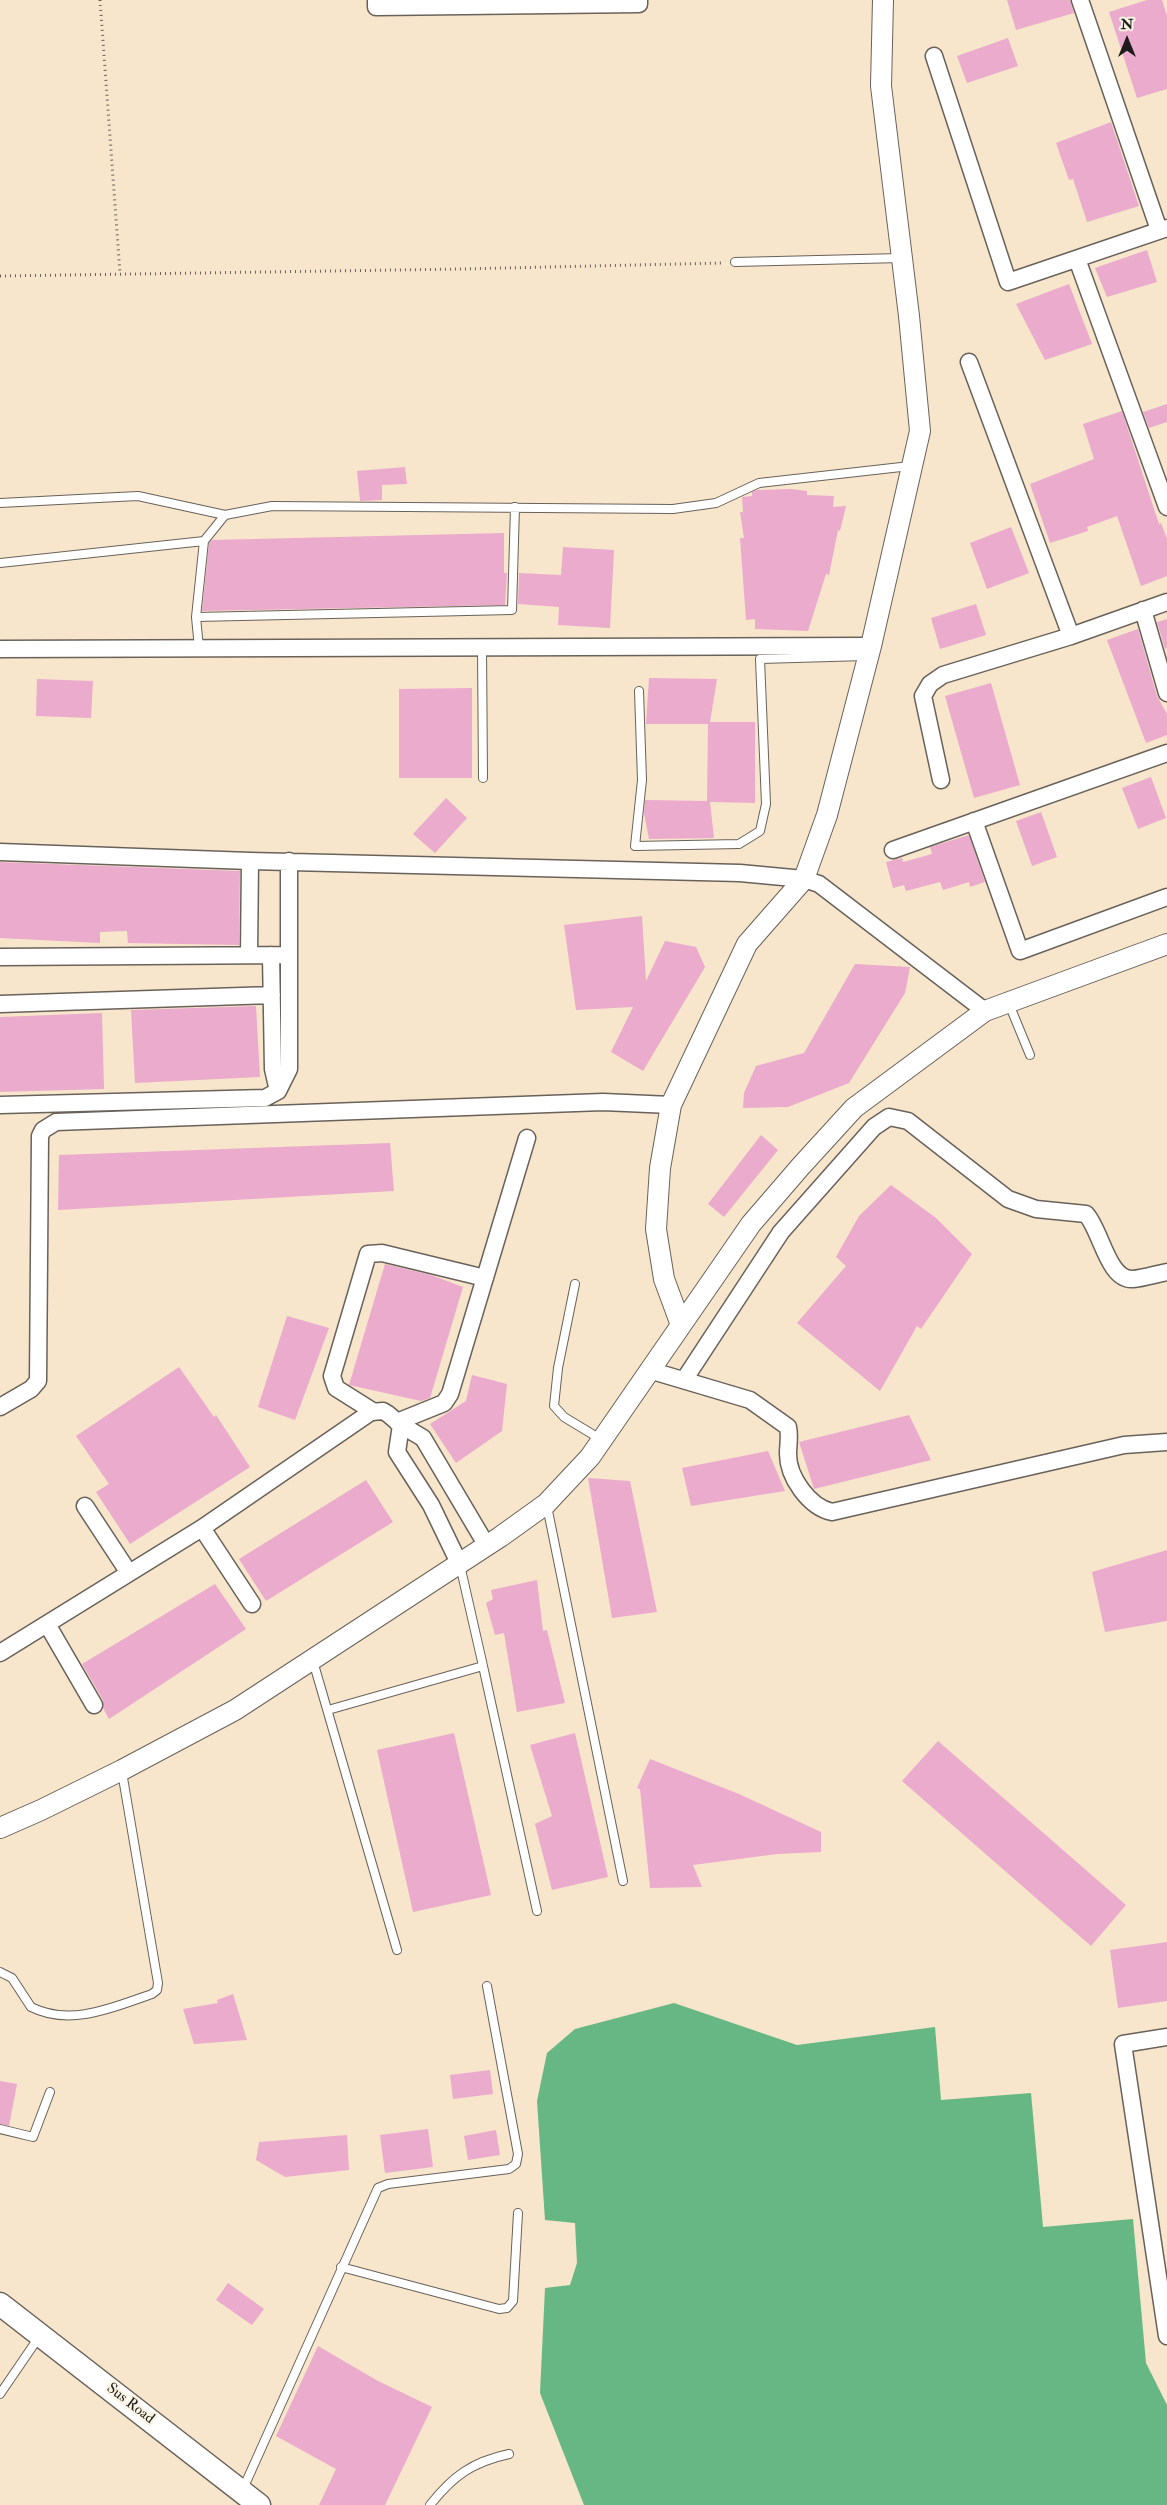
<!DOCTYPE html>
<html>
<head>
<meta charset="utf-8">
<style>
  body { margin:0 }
  #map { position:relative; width:1167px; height:2505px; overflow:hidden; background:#f7e5cc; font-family:"IM FELL Double Pica",serif }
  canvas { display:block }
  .north { position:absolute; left:1102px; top:15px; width:50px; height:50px; -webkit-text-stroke:4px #fcf5e5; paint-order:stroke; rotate:0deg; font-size:14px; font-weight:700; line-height:20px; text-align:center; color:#1c1c1c }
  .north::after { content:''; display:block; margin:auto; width:18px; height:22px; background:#1c1c1c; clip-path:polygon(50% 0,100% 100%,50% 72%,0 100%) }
</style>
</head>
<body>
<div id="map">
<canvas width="1167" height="2505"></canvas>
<div class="north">N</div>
</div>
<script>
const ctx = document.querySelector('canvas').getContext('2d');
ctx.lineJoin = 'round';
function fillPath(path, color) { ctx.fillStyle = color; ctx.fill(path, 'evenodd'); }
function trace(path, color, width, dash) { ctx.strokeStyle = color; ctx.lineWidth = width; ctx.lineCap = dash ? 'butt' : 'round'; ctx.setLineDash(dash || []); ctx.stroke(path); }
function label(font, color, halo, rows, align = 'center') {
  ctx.font = font + ' "IM FELL Double Pica",serif'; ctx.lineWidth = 5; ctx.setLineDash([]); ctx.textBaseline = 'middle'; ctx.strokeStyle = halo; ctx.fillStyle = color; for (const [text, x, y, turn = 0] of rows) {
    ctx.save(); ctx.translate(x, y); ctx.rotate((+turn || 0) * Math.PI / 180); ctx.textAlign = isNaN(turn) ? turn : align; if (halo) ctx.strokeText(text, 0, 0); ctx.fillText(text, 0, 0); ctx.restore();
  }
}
fillPath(new Path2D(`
  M674,2003l123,42 138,-18 6,73 90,-7 12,134 90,-8 13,144 21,42v100h-583l-44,-112 5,-105 25,-3 7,-22 -2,-40 -30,-3 -8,-119 10,-48 28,-24z`), '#66b784');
fillPath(new Path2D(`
  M1007,0h63l4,13 -58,17z
  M1147,0h15l5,16v73l-30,9 -28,-86z
  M1008,38l10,28 -51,17 -10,-27z
  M1111,122l28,84 -52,16 -14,-43 -4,1 -13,-37z
  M1147,250l10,32 -50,15 -12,-29z
  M1069,284l23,60 -47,16 -29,-56z
  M1167,404v18l-18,6 -6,-16z
  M1122,411l37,113 2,-1 6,16v37l-26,10 -24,-70 -30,11 1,4 -38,12 -20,-59 64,-25 -11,-35z
  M405,467l2,17 -25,1v15l-22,1 -3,-30z
  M791,489l16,2v4l27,1 -1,11 13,-1 -6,25 -2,-1 -9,45 -3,-1 -18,57 -53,-2v-10l-9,1 -6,-82h4l-4,-26h3l-1,-15 10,-1v-4l5,-2z
  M1011,527l18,46 -42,16 -17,-46z
  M504,533v40h3l-2,32 -303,6 7,-68 3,-3z
  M563,547l51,3 -4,78 -52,-3 1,-18 -41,-3 1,-31 42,2z
  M976,604l10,31 -46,14 -9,-31z
  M1167,619v29l-2,1 -8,-27z
  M1138,629l19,67 10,18v21l-21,8 -39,-103z
  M649,678l68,1 -7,43h45v81l-45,-1 4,36 -65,1 -5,-26 1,-13 62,1 1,-77h-62z
  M37,679l56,2 -2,37 -55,-2z
  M991,683l29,102 -46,13 -29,-102z
  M472,688v90h-73v-89z
  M1151,777l15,41 -28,11 -16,-41z
  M446,798l21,20 -32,35 -22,-19z
  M1041,812l16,45 -25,9 -16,-45z
  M969,835l16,47 -15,5 -1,-5 -26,8 -3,-8 -34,9 -2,-6 -11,3 -7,-26 16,-4 1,4 29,-8 -2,-7z
  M0,862l240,9 -1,74 -111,-2 -1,-12 -27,1v11l-100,-5z
  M642,916l4,65 19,-40 31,6 9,20 -62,104 -32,-19 22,-45 -57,3 -12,-85z
  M855,964l55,3 -5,26 -56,90 -61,24 -45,1 1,-15 12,-27 48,-13z
  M256,1006l4,71 -125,6 -4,-73z
  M102,1013l2,76 -104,3v-75z
  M761,1135l17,15 -54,67 -16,-13z
  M390,1143l4,48 -336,19 1,-55z
  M891,1185l45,33 36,36 -51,75 -4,-3 -37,65 -83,-68 49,-57 -10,-9 23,-41z
  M385,1264l46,11 32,12 -33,111 -9,3 -72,-16z
  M287,1316l42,12 -34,92 -37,-13z
  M179,1367l35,50 2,-2 34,52 -120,77 -34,-52 13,-8 -33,-48z
  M472,1375l35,9 -5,47 -46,32 -26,-39 36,-23z
  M909,1415l22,45 -117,29 -15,-47z
  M768,1451l17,40 -94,15 -9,-38z
  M588,1478l42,3 27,131 -45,6z
  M366,1480l27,42 -127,79 -27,-42z
  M1167,1550v71l-62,11 -13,-60z
  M537,1580l6,51 4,-1 18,73 -48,9 -13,-79 -9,2 -9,-32 7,-4 -2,-9z
  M215,1584l31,45 -137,90 -6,-11v-8l-21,-36z
  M454,1733l37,162 -78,17 -36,-162z
  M575,1733l33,144 -56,13 -17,-66 17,-8 -22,-71z
  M938,1741l188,164 -35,41 -189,-165z
  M650,1759l89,35 82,38v20l-44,2 -84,11 9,22 -52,1 -10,-99 -3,-1z
  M1167,1942v59l-49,7 -8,-58z
  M233,1994l14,46 -53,4 -11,-35 35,-6 -1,-3z
  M490,2070l3,24 -40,5 -3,-24z
  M0,2081l17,3 -8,42 -9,-2z
  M428,2129l5,38 -48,6 -5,-38z
  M496,2130l4,25 -32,5 -4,-24z
  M347,2135l2,35 -64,7 -29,-17 3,-18z
  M228,2283l36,26 -12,16 -36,-25z
  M318,2346l60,35 54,26 -47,98h-66l17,-36 -60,-33z`), '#ebabcd');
const service = new Path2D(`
  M735,262l166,-4
  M0,503l138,-7 87,19
  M0,563l204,-22
  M196,617l316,-7 3,-103
  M482,647l1,131
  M199,648l-3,-31 8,-76 21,-26 47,-9 401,3 43,-6 43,-20 151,-17
  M639,691l3,89 -7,66 104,-2 21,-13 6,-27 -6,-145 106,-3
  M1009,1004l21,51
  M575,1284l-17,84 -4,38 10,11 38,23
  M547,1506l76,375
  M460,1565l23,101
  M313,1661l84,289
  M328,1710l155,-44 54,245
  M0,1972l12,6 19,29c40,20 83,0 121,-13l5,-4 1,-7 -36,-211
  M0,2129l33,8 17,-45
  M341,2267l158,42 8,-1 6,-7 5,-88
  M0,2394l39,-57
  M243,2489l135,-301 10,-4 121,-15 7,-5 2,-10 -31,-168
  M430,2505c23,-29 42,-43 79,-51`);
const minor = new Path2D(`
  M376,0v7l263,-3v-4
  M1080,0l79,230
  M934,56l74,226 159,-54
  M1077,259l90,248
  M969,362l102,274
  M1143,610l24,83
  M0,649l871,-3
  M941,780l-18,-84 7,-12 13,-9 128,-39 96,-34
  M974,821l46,130 147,-54
  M893,850l274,-97
  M0,852l250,9 490,12 64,6 15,5 166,127
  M249,954l1,-93
  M271,955l2,114 5,22
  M0,957l289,-2
  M0,1004l272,-9
  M0,1105l265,-7 13,-7 11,-22v-208
  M649,1370l101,30 38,27c2,10 0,17 0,27 0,23 21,53 44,58l292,-67 43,-3
  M684,1380l97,-148 93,-105 15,-10 19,4 100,78 28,10 50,5c15,16 22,67 47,65 11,-1 23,-5 34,-7
  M0,1407l31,-18 7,-8 2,-245 3,-6 13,-8 547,-20 68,3
  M374,1412l-38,-24 -4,-12 36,-122 14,-1 103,25
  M397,1422l47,-19 6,-9 77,-256
  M401,1425l-4,27 34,53 28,58
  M85,1506l44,67
  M202,1528l50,76
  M47,1624l47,81
  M0,1653l202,-125 169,-116 12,-1 5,3 13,11 22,13 64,108
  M1167,2037l-44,7 44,292`);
const tertiary = new Path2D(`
  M681,1325l-17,-46 -8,-50 4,-61 11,-63 76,-161 57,-65 23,-64 44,-169 49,-215 -11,-115 -28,-230 2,-86
  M0,1828l41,-18 81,-40 113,-60 265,-173 46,-33 44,-47 161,-233 50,-58 53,-58 131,-97 182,-67`);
const secondary = new Path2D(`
  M0,2304l259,201`);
trace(service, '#69625a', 10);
trace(minor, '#69625a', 19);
trace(tertiary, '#69625a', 22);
trace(secondary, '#69625a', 25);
trace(new Path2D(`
  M100,0l20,273
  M0,276l462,-7 260,-6`), '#69625a', 3, [1, 4]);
trace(service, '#fff', 8);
trace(minor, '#fff', 16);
trace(tertiary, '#fff', 20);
trace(secondary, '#fff', 22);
label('15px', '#1c1c1c', '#fcf5e5', [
  ["Sus Road",130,2404,38]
]);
</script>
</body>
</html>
